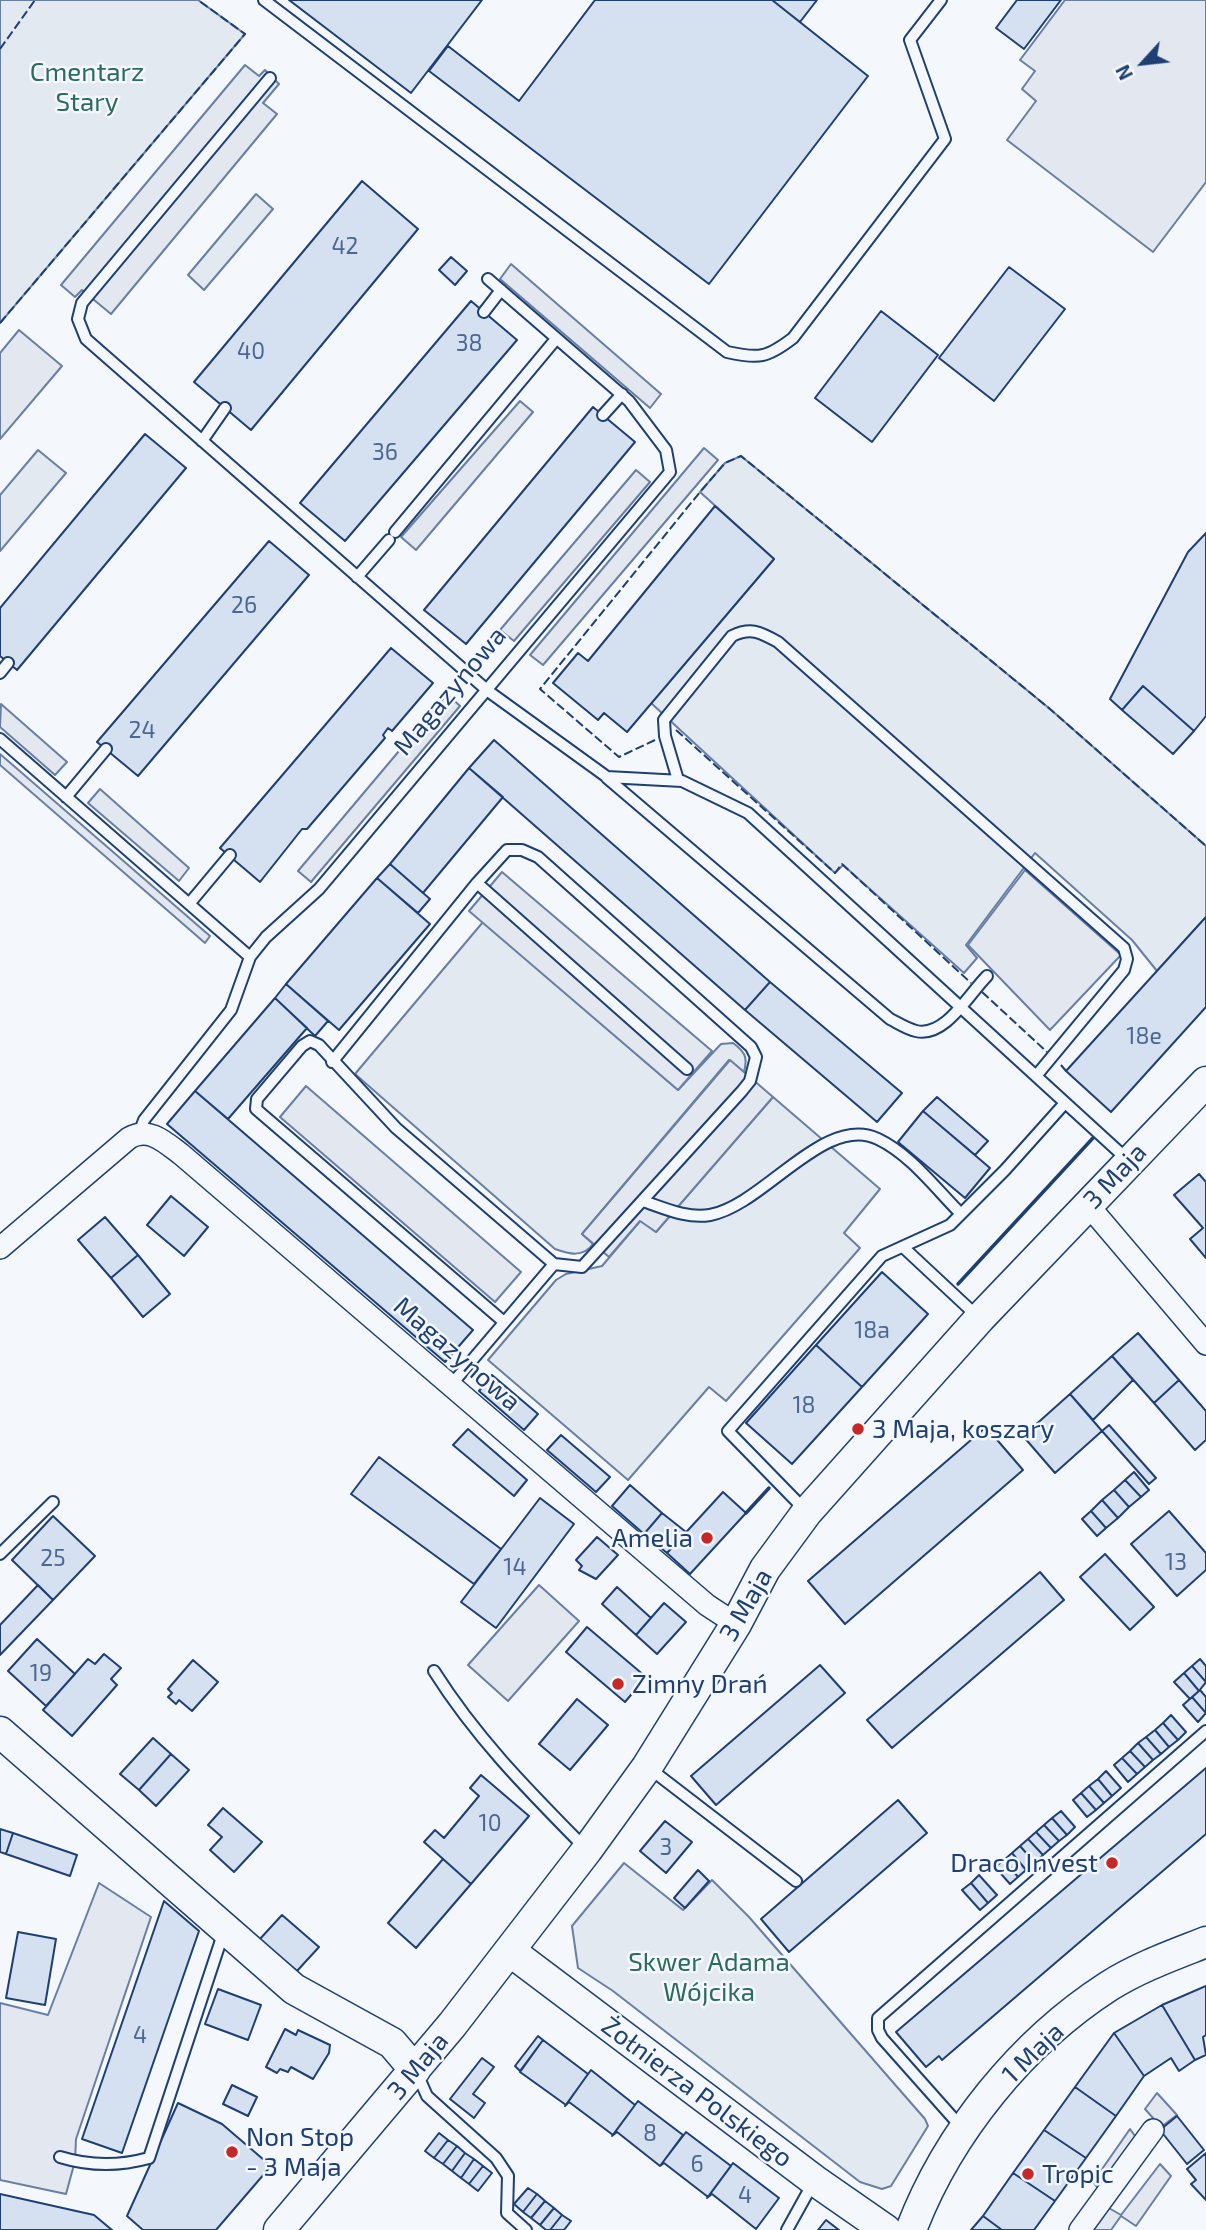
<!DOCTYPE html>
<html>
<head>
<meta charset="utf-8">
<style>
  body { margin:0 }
  #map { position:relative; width:1206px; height:2230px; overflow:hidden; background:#f4f7fb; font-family:"Exo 2",sans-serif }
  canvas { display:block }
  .north { position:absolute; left:1108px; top:28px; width:70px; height:70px; -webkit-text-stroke:5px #f4f7fb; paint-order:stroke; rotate:243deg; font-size:19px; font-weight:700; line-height:28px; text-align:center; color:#1d3f73 }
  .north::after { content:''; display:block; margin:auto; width:24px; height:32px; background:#1d3f73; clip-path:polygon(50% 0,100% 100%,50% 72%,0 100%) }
</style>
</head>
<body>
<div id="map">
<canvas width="1206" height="2230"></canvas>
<div class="north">N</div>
</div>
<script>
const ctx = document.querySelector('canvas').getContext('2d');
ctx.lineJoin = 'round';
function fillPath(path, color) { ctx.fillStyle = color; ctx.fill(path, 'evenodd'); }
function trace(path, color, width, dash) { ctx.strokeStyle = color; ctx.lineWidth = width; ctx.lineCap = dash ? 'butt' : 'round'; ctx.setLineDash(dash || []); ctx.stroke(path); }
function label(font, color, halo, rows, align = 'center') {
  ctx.font = font + ' "Exo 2",sans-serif'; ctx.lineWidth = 5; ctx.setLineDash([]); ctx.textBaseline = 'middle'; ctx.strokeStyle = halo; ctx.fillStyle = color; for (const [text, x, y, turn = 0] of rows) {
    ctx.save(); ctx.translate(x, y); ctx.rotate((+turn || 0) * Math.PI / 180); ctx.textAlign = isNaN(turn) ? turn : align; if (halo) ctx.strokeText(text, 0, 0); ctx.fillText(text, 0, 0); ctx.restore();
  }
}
const green = new Path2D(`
  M0,0h198l47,34 -245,289z
  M256,194l17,15 -69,81 -16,-15z
  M38,450l28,23 -66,78v-56z
  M741,456l309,253 156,137v71l-49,54 -25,-31 -97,-87 -69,92 11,13 -13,15 -121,-108 -8,8 -184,-170 123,-144 -74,-67 25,-29z
  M483,922l195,168 43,-46 12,-1c12,9 15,14 11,29l-15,-12 -147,174 11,10c-10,14 -24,10 -38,5l-200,-175z
  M773,1097l107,92 -36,44 16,15 -134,153 -17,-14 -81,93 -140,-120 68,-80 10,-6 36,-8 39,-46 15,12z
  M624,1863l59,47 29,-30 37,37 176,202 3,7 -37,60 -9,3 -22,-7 -247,-191 -35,-23 -6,-42z`);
fillPath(green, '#e3e9f0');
trace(green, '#687fa3', 2);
const parking = new Path2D(`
  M1065,0h141v182l-53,70 -146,-112 29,-39 -14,-12 13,-18 -15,-11z
  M245,65l14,11 6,-6 14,14 -16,19 14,11 -166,200 -29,-24 -7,7 -14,-12z
  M511,264l150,130 -11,14 -150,-129z
  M19,330l43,36 -62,73v-86z
  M520,401l13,11 -117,138 -15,-13z
  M704,448l14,12 -175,205 -13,-10z
  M636,470l14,12 -136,159 -14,-11z
  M447,694l13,12 -149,176 -13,-11z
  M1,704l66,58 -12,13 -55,-48z
  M0,754l210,182 -5,7 -205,-178z
  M100,789l89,79 -10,13 -91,-78z
  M1025,870l96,85 -71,75 -82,-85z
  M502,872l210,179 -34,39 -209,-179z
  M730,1060l43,37 -117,135 -16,-11 -31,36 -27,-23z
  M306,1086l215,186 -26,30 -215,-185z
  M539,1585l40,36 -71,80 -40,-36z
  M99,1883l52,34 -75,222 -1,22 -9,33 -66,-14v-177l48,12z
  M1157,2093l20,22 -16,12 -16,-18z
  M1130,2129l10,14 -37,52 -10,-13z
  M1160,2164l11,12 -35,50 -15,-10 -10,14h-21l17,-23 14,8z`);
fillPath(parking, '#e3e8f0');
trace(parking, '#687fa3', 2);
const building = new Path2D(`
  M289,0h193l-71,93z
  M595,0h177l96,76 -159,208 -280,-213 19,-25 71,55z
  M772,0h45l-17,22z
  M1017,0h44l-37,49 -28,-21z
  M362,181l56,48 -167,201 -57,-48z
  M451,257l16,14 -12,14 -16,-15z
  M1009,267l56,42 -71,92 -55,-43z
  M471,301l46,39 -172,201 -45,-38z
  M881,311l57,44 -66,87 -57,-44z
  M593,407l42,35 -169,202 -42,-34z
  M145,434l41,34 -169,202 -17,-14v-48z
  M715,506l59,53 -147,173 -23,-19 -6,7 -45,-37 25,-30 10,8z
  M1206,533v183l-12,15 -51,-45 -21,24 -12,-11 78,-147z
  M269,541l40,34 -171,201 -41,-34z
  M391,648l42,35 -41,48 -4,-3 -5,7 2,3 -78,91h-5l-42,53 -40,-34z
  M1143,686l51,45 -21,23 -51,-44z
  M494,740l276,242 -25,28 -276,-242z
  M469,768l34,29 -80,96 -33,-29z
  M390,864l40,35 -12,14 -41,-35z
  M377,878l53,46 -91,106 -53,-46z
  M1206,917v90l-95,105 -45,-41z
  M770,982l132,111 -25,29 -132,-112z
  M286,984l42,37 -13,15 -40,-38z
  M275,998l32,30 -79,91 -33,-28z
  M195,1091l278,239 -28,32 -278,-238z
  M937,1097l51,44 -13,14 -52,-44z
  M923,1111l67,57 -25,30 -67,-56z
  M1199,1174l7,8v76l-16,-19 13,-11 -29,-33z
  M171,1196l37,31 -24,29 -37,-31z
  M105,1217l33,38 -27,23 -33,-38z
  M138,1255l32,39 -27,23 -32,-39z
  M882,1272l46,42 -66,73 -46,-42z
  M1138,1333l41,47 -25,23 -42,-47z
  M816,1345l46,42 -70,77 -46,-41z
  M1112,1356l21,24 -40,40 -23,-26z
  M492,1375l46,39 -14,16 -45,-39z
  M1179,1380l27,31v29l-11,10 -41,-47z
  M1070,1394l32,37 -47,42 -32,-37z
  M1109,1425l47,53 -7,6 -47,-53z
  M986,1427l37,43 -178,154 -37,-43z
  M468,1429l59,51 -13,16 -61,-51z
  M561,1435l49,42 -14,15 -49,-42z
  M379,1457l122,92 -27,35 -123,-90z
  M1134,1472l15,18 -8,7 -16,-17z
  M1125,1480l16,17 -12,10 -15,-17z
  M630,1485l32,28 -18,21 -32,-28z
  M1114,1490l15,17 -11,11 -16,-18z
  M723,1492l23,21 -56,61 -23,-21z
  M540,1498l34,26 -78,104 -35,-26z
  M1102,1500l16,18 -12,10 -15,-17z
  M1091,1511l15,17 -9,8 -15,-17z
  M1169,1511l37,42v17l-29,26 -46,-52z
  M662,1513l24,19 -19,21 -23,-19z
  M53,1516l42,40 -42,44 -41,-40z
  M597,1537l21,18 -22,24 -17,-9 3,-4 -6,-6z
  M1105,1554l49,53 -24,23 -50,-53z
  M1040,1572l24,28 -172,148 -25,-28z
  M38,1585l15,15 -53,55v-30z
  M617,1587l34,31 -15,17 -34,-31z
  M664,1603l22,19 -29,32 -21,-19z
  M587,1627l59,50 -21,25 -59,-50z
  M37,1639l38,35 -29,32 -38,-35z
  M104,1654l17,14 -10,11 6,6 -45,51 -29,-26 45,-51 7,5z
  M1200,1659l6,7v16l-14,-16z
  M193,1660l25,22 -26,29 -13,-11 -3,4 -8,-7 4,-4 -4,-4z
  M820,1665l25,28 -129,112 -25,-29z
  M1192,1666l14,16 -7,9 -15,-18z
  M1184,1673l15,18 -9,8 -16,-17z
  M1200,1690l6,7v16l-14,-16z
  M1192,1697l14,16 -8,9 -15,-17z
  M577,1699l31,26 -38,45 -31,-26z
  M1171,1715l15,17 -8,8 -15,-17z
  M1163,1723l15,17 -9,7 -14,-17z
  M1155,1730l14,17 -8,7 -15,-17z
  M1146,1737l15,17 -8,6 -15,-17z
  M153,1738l18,16 -32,36 -19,-16z
  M1138,1743l15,17 -8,7 -15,-16z
  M1130,1751l15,16 -8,7 -15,-16z
  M171,1754l18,16 -33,36 -17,-16z
  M1122,1758l15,16 -9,8 -14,-17z
  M1206,1768v66l-264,226 -3,-4 -13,11 -30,-35z
  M1106,1771l15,17 -9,8 -14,-17z
  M481,1775l48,41 -58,68 -47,-42 11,-12 9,8 35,-42 -9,-8z
  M1098,1779l14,17 -8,7 -15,-17z
  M1089,1786l15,17 -8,7 -15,-17z
  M1081,1793l15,17 -9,7 -14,-17z
  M898,1800l29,33 -138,119 -28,-33z
  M223,1808l39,34 -28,30 -24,-22 12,-13 -14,-12z
  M1061,1811l14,16 -8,8 -15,-17z
  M1052,1818l15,17 -8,6 -15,-16z
  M665,1821l27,21 -26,31 -26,-22z
  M1044,1825l15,16 -8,7 -15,-16z
  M0,1829l13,4 -7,21 -6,-2z
  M1036,1832l15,16 -8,7 -15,-16z
  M13,1833l64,22 -7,21 -64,-22z
  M1028,1839l15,16 -8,8 -15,-17z
  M1020,1846l15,17 -9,7 -14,-17z
  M1012,1853l14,17 -8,7 -14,-17z
  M443,1859l28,25 -55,64 -28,-25z
  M1004,1860l14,17 -8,7 -15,-17z
  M698,1870l11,11 -24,27 -11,-10z
  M979,1875l18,20 -9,8 -17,-20z
  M971,1883l17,20 -8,7 -18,-20z
  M164,1901l35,30 -77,222 -40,-14z
  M282,1915l37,32 -22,24 -38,-31z
  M18,1932l38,7 -11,66 -39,-7z
  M1206,1986v49l-3,2 3,18 -11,5 -33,-55z
  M218,1989l43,16 -13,35 -43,-16z
  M1162,2005l33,55 -16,11 -8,-13 -27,18 -30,-43z
  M285,2029l11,6 2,-5 32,15 -1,8 -16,26 -22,-12 -3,5 -8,-3 -3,4 -11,-6z
  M1114,2033l30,43 -28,40 -41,-29z
  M538,2036l5,4 -23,31 -5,-5z
  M543,2040l45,34 -22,31 -46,-33z
  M482,2058l12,9 -21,27 12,9 -11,15 -24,-19z
  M591,2070l44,35 -22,30 -44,-33 -4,4z
  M232,2085l25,12 -9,19 -25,-12z
  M1075,2087l41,29 -30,42 -42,-28z
  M638,2101l45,34 -23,31 -43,-34 -5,4z
  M178,2103l44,21 49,42 -55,64h-73l-16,-14z
  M1177,2116l27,34 -17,14 -27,-34z
  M1044,2130l42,28 -31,43 -42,-28z
  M686,2132l45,34 -23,31 -44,-34 -4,3z
  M439,2133l9,7 -14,18 -9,-7z
  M448,2140l9,6 -14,18 -9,-6z
  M457,2146l8,7 -13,18 -9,-7z
  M465,2153l9,6 -13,19 -9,-7z
  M1206,2153v47l-15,-16 5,-4 -9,-11z
  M474,2159l9,7 -14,18 -8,-6z
  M733,2163l46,35 -23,31 -44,-35 -5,4z
  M483,2166l9,7 -14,18 -9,-7z
  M1013,2173l42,28 -21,29h-32l-19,-14z
  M528,2188l9,6 -14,18 -9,-8z
  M0,2194l94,21 18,15h-112z
  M537,2194l8,7 -14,17 -8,-6z
  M545,2201l9,7 -14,17 -9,-7z
  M554,2208l8,7 -12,15h-4l-6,-5z
  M562,2215l9,6 -7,9h-14z
  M983,2216l19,14h-31z
  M826,2220l13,10h-21z`);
fillPath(building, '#d5e0f0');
trace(building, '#1d3f73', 2);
const lane = new Path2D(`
  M264,0l463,352c32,7 40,6 66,-14l152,-199 -35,-99 31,-40
  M270,78l-188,225 -4,16 8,20 402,352 119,86 75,4 66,32 381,348
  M484,312l17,-22
  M603,415l19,-21
  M202,441l23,-33
  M395,532l161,-193
  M357,577l32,-37
  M0,673l8,-10
  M0,739l250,218
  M607,778l283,241c8,4 17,10 26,12 29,7 53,-37 71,-55
  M678,780l-13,-44 -1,-16 68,-84c19,-9 28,-4 46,6l346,306 3,11 -3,11 -88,106
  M66,797l40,-48
  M477,883l30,-33h15l16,7 213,190 5,10 -6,24 -8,10 -160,176 -28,-3 -158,-136 -77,-83 -9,-4 -8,5 -45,53 -1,10 248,213
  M189,904l41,-49
  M332,1062l145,-179 210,186
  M139,1134l5,-14 87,-110 19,-53 16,-20 53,-48 351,-417 -4,-22 -37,-49 -141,-122
  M643,1201c21,7 44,18 67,14 54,-10 115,-102 168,-76 32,15 58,50 83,75
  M903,1247l75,70
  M451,1385l103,-121
  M805,1510l-77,-79 154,-175 68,-31 55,-55 60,-67
  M0,1554l53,-52
  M434,1671c43,68 94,119 151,177
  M649,1768l147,113
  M416,2071l11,25 69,62 12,18 -1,37 19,17
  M962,2128l-80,-90 -4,-8v-12l328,-287
  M60,2157c29,9 60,9 89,1l75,-227
  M787,2230l26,-47`);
const street = new Path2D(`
  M1088,1205l118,139
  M0,1248l129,-110c20,-12 37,5 53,17l525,450 29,19
  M1080,2230l73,-100`);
const secondary = new Path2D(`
  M0,1732l294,257 98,54 23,27
  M510,1951l304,229 72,50
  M279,2230l173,-205 135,-175 60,-83 89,-143 29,-55 42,-57 173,-194 226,-236
  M911,2230c37,-97 111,-188 198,-244 30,-19 64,-31 97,-44`);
trace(lane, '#1d3f73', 14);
trace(street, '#1d3f73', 24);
trace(secondary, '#1d3f73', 33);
trace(lane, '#f4f7fb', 10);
trace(street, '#f4f7fb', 21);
trace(secondary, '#f4f7fb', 30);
trace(new Path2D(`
  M0,49l35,-49
  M0,323l245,-289 -47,-34
  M676,730l159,143 7,-9 129,119
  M655,740l-36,17 -79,-68 160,-197 25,-29 16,-7 309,253 156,137
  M982,992l65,60
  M1061,1065l5,6`), '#1d3f73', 2, [9, 3.5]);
trace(new Path2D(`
  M958,1284l135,-146
  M746,1513l23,-25`), '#1d3f73', 3.5);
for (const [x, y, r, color] of [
  [858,1429,7,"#c62828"],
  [707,1538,7,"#c62828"],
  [618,1684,7,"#c62828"],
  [1112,1863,7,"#c62828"],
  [232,2152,7,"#c62828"],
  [1028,2174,7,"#c62828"]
]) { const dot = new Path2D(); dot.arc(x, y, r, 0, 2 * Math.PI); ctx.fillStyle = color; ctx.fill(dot); trace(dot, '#f4f7fb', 2.5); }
label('23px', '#4b6792', null, [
  ["42",345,246],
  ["38",469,343],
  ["40",251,351],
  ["36",385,452],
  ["26",244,605],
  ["24",142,730],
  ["18e",1144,1036],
  ["18a",872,1330],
  ["18",804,1405],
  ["25",53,1558],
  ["13",1176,1562],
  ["14",515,1567],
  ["19",41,1673],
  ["10",490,1823],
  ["3",666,1847],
  ["4",140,2035],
  ["8",650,2133],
  ["6",697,2164],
  ["4",745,2195]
]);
label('26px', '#2c6c60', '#f4f7fb', [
  ["Cmentarz",87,72],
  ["Stary",87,102],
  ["Skwer Adama",709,1962],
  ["Wójcika",709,1992]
]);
label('26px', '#1d3f73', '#f4f7fb', [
  ["Magazynowa",450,691,-50],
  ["3 Maja",1115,1176,-47],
  ["Magazynowa",457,1354,41],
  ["3 Maja",746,1605,-60],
  ["1 Maja",1033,2053,-44],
  ["3 Maja",418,2066,-50],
  ["Żołnierza Polskiego",697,2092,37]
]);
label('26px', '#1d3f73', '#f4f7fb', [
  ["3 Maja, koszary",872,1429],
  ["Amelia",693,1538,"right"],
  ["Zimny Drań",632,1684],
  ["Draco Invest",1098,1863,"right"],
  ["Non Stop",246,2137],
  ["- 3 Maja",246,2167],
  ["Tropic",1042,2174]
], 'left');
</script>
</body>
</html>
